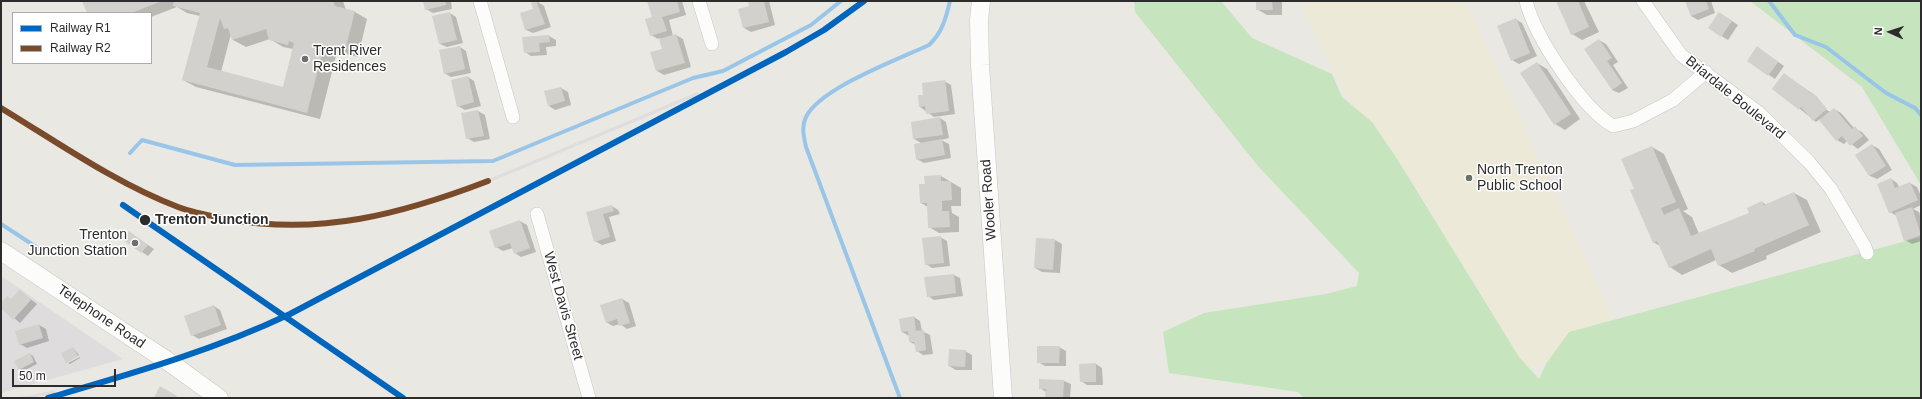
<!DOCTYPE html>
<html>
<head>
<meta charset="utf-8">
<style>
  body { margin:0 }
  #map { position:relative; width:1922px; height:399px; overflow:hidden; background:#eae8e2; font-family:Arial,sans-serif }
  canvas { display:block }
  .frame { position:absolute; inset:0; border:2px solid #2c2c2c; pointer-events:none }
  .legend { position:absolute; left:12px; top:12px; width:140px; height:52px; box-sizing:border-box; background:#fff; border:1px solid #ababab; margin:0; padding:5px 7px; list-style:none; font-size:12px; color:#2c2c2c }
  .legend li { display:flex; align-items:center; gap:8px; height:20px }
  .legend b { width:20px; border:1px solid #ababab }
  .north { position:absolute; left:1870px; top:12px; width:40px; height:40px; -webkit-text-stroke:3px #fff; paint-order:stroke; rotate:273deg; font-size:11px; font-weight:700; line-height:16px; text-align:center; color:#2c2c2c }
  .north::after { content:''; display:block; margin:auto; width:14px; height:18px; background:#2c2c2c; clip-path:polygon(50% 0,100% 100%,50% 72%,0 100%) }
  .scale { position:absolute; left:12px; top:369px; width:104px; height:18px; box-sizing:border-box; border:2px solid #2c2c2c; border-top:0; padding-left:5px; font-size:12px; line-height:14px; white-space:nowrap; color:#2c2c2c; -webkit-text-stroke:3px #fff; paint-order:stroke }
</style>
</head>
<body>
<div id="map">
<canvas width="1922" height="399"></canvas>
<div class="frame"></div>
<ul class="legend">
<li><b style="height:5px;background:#0065bd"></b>Railway R1</li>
<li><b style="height:5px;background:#7a4b2a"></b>Railway R2</li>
</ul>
<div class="north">N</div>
<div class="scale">50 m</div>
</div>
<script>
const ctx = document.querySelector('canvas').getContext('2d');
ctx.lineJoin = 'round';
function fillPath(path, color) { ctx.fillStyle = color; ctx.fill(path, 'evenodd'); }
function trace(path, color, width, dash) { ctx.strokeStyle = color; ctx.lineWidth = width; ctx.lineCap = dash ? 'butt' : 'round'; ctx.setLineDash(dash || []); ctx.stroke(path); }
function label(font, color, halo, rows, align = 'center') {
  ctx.font = font + ' Arial,sans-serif'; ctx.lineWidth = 3; ctx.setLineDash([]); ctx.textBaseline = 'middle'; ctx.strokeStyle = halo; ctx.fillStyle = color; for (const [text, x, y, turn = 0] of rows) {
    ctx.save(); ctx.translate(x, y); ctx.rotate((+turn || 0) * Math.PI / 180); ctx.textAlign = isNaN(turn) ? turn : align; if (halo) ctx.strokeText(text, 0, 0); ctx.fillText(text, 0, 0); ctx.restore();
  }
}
fillPath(new Path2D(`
  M1,276l122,83 -122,34z`), '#dfdcdd');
fillPath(new Path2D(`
  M1298,1h168l155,335 -128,43z`), '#ece9d8');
fillPath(new Path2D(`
  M1134,1h87l31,37 80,36 10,23 30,25 27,40 120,195 20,22 7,-15 23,-32 352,-95v161h-617l-6,-6 -129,-19 -6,-41 41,-19 122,-19 31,-8 2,-13 -101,-107 -123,-154z
  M1750,1h171v184l-59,-98z`), '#c6e4bd');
fillPath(new Path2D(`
  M83,1h260l3,9 9,2 12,7 -9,38 -21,-5 -17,67 -124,-32 -13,-7 17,-64 -13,-3 -10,-6 -26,10v-4h-63zM231,34l2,6 13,7 24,-8 13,8 10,2 -10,39 -62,-16z
  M424,1h27l1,8 -19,4 -7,-4z
  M650,1h32l4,14 -17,5 4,16 3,-1 7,4 8,28 -27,8 -7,-4 -5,-18 12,-3 -4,-12 -2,1 -7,-4 2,-18z
  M749,1h20l6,24 -24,7 -7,-4 7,-21z
  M1257,1h25v14h-15l-10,-6z
  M1557,1h27l15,31 -17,8 -10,-6z
  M1686,1h25l4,12 -17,7 -7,-4z
  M538,2l6,4 7,21 -18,6 -7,-3 8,-20 -2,-6z
  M450,13l6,4 7,26 -16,4 -7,-3z
  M1726,17l12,8 -10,15 -19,-12z
  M1515,19l7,4 15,33 -18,8 -7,-4z
  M549,36l7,4v6l-10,1 1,8 -16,1 -6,-4z
  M1599,40l7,4 12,18 -5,3 15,23 -9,5 -7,-3z
  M460,47l6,4 5,22 -20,4 -7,-4z
  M1764,52l20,14 -9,13 -6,-4z
  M1537,63l10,6 33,50 -15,11 -10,-6z
  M1784,74l32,22 10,12 -3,-2 -1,1 8,5 4,-3 7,4 13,15 8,4 7,8 -11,9 -11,-8 -3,3 -7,-4 -17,-21 -4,3 -16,-13z
  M468,77l6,4 7,25 -16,4 -7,-4z
  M944,81l7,4 4,29 -21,3 -14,-10 5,-12z
  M561,88l7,4 3,13 -16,5 -6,-4z
  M478,111l7,4 5,24 -16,3 -7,-4z
  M940,118l6,4 3,16 -8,2 8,4 2,14 -27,5 -7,-4 6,-15 -9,-5z
  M1872,145l7,4 13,21 -15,9 -7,-3 -13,-21z
  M1652,147l12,7 24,55 -5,2 9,6 7,17 51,-21 12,-11 5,3 27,-12 13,7 14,32 -55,24 1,3 -35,14 -13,-8 -3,-5 -34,15 -12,-8 -10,-21 -7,-4 -18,-53z
  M941,176l20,12v18h-10l1,7 7,4v15l-20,1 -10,-6 -1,-20 -7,-4 5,-18z
  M1891,179l6,4 2,4 11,-4 7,4 4,9v9l-8,4 6,3 2,7v22l-9,3 -7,-4 -8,-24 -7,-4z
  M612,206l6,4 2,4 -11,3 7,24 -14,4 -7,-4 -8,-28z
  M520,221l7,4 9,27 -15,5 -6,-4 -2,-5 -10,3 -7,-4z
  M136,237l18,12 -6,7 -24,-16z
  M940,237l7,4 3,25 -18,2 -6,-4z
  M1037,239l18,1 7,4 -2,29 -18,-1 -7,-4z
  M954,275l6,3 3,18 -29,4 -6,-4z
  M20,291l17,13 -17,19 -19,-16v-3l11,-4z
  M622,299l7,4 7,23 -9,3 -7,-5 -7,2 -7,-4z
  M214,306l6,4 7,19 -28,10 -7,-4z
  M914,317l6,4 2,10 8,4 3,19 -10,1 -6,-4 -1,-6 -6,-3 -1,-6 -7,-4z
  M39,325l7,4 3,12 -22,7 -7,-4z
  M1059,347l7,4v15h-21l-7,-4z
  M73,348l6,7 -12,6z
  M965,351l7,4v15h-16l-7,-4z
  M30,354l3,2 4,8 -14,7 -4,-2z
  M80,357v1l-10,6 -2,-1z
  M1096,364l6,4 1,17h-16l-6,-4z
  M1064,381l7,3 -1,14h-24v-6l-6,-4z`), '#0003');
trace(new Path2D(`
  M1769,1l26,34 31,12 60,46 29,15 6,7
  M130,153l12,-13 93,25 258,-4 200,-83 30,-7 88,-46 30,-24
  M1,224l43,28
  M900,398l-94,-251c-2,-10 -5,-20 0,-30 14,-29 93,-58 123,-72 13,-12 17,-27 21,-44`), '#99c6e8', 4);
fillPath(new Path2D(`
  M82,1h80l-31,12h-44z
  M174,1h159l2,5 20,5 -10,40 -21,-6 -17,68 -125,-33 18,-67 -27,-7zM220,18l4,11 4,-1 4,12 34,-11 3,11 19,5 1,-4 5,2 -11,44 -76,-20z
  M423,1h22l1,4 -21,5z
  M536,1l9,23 -20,6 -5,-17 13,-4 -2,-6z
  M647,1h30l3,11 -18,5 5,14 -17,5 -5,-17 7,-2z
  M748,1h16l5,21 -26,6 -5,-19 11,-3z
  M1256,1h16l1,9h-17z
  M1556,1h22l11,26 -18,8z
  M1685,1h21l3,8 -18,7z
  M450,12l7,28 -18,4 -7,-28z
  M1719,12l13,9 -11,16 -13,-9z
  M1516,18l14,35 -19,8 -14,-35z
  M676,34l9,29 -29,8 -6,-19 12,-3 -3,-10z
  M549,35l1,7 -11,1 1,9 -16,1 -2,-16z
  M1599,39l13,19 -5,3 15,22 -10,7 -28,-41z
  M460,46l5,23 -21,5 -5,-24z
  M1757,46l21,16 -10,14 -21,-15z
  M1537,62l34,52 -17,11 -34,-52z
  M1784,73l28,21 1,-1 14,16 -14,12 -12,-14 -2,3 -27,-21z
  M468,76l6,26 -17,5 -6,-27z
  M945,80l4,31 -23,3 -1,-8 -6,1 -1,-12h5l-1,-12z
  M561,87l4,14 -17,5 -4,-15z
  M1834,108l18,21 3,-3 8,10 -13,10 -8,-10 -6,5 -17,-21z
  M478,110l6,26 -18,3 -5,-26z
  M940,117l3,18 -30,4 -2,-17z
  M942,139l3,16 -29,5 -2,-16z
  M1872,144l14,22 -17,10 -14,-21z
  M1652,146l24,56 -15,6 3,7 15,-7 12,28 58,-23 -2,-5 15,-7 2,4 30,-13 15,33 -55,24 1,2 -37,15 -7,-17 -42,19 -12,-27 -4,2 -23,-53 4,-1 -13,-30z
  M941,175v6h10l1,19 -10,1v10h7l1,16 -22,1 -1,-25h-7l-1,-19h6l-1,-8z
  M1891,178l4,10 15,-6 8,18 -29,13 -12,-29z
  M612,205l2,6 -11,3 7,23 -16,5 -8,-30z
  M1912,207l9,28 -17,6 -9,-28z
  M520,220l10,28 -16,6 -4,-11 -15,5 -6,-17z
  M129,231l19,14 -7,8 -18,-13z
  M941,236l3,27 -19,2 -3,-27z
  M1036,238l19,1 -2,31 -19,-2z
  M954,274l2,19 -29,4 -3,-20z
  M20,289l11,11 -18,20 -12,-12v-5l6,-7 4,3z
  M622,298l8,25 -11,3 -2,-7 -11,4 -6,-18z
  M214,305l7,20 -30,11 -7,-20z
  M914,316l2,15 8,-1 2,20 -10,2 -2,-10h-5l-1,-11 -7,1 -2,-13z
  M39,324l4,14 -24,7 -4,-14z
  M1037,346h23l-1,17h-22z
  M73,347l5,9 -12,7 -5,-10z
  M949,349l17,1 -1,17 -17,-1z
  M30,353l4,9 -15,8 -5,-9z
  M1096,363v19h-16l-1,-18z
  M1039,379l25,1 -1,18h-18l1,-9h-7z
  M160,386l17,10 -1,2h-22z`), '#d3d1cd');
const street = new Path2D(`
  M480,1l33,116
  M699,1l13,43
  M1526,1c9,36 56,107 87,125l20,-5 40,-21 33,-28
  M1643,1l38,54 77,57 51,50 22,27 34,58 2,6
  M537,214l52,184`);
const secondary = new Path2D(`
  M981,1l-2,19 1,45 23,333
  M1,251l168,111 50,36`);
trace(street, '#c7c6c7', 14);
trace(secondary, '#c7c6c7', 19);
trace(street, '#fcfcfb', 13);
trace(secondary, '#fcfcfb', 18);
trace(new Path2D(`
  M1,108c55,33 117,76 177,99 16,6 34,9 51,12 115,21 218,-20 322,-64 49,-20 97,-41 146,-61
  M23,398l31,-6
  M48,398c82,-24 164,-47 242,-84l496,-262 38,-22 40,-29`), '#dededf', 3);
trace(new Path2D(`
  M123,205l280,193
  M48,398c82,-24 164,-47 242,-84l496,-262 38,-22 40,-29`), '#0065bd', 6);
trace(new Path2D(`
  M1,108c56,34 116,76 177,99 16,6 34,9 50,12 92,17 174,-5 260,-38`), '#7a4b2a', 6);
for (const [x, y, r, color] of [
  [305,59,4,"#6e6e6c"],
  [1469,178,4,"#6e6e6c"],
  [145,220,6,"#2c2c2c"],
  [135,243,4,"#6e6e6c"]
]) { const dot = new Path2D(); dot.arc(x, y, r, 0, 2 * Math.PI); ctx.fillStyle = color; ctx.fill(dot); trace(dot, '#fff', 1.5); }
label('14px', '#2c2c2c', '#fff', [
  ["Trent River",313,51],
  ["Residences",313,67],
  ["North Trenton",1477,170],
  ["Public School",1477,186],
  ["Trenton",127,235,"right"],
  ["Junction Station",127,251,"right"]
], 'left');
label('14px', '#2c2c2c', '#fff', [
  ["Briardale Boulevard",1735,98,39],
  ["Wooler Road",989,200,-94],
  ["West Davis Street",563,306,74],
  ["Telephone Road",101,317,34]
]);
label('bold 14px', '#2c2c2c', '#fff', [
  ["Trenton Junction",155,220]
], 'left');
</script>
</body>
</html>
